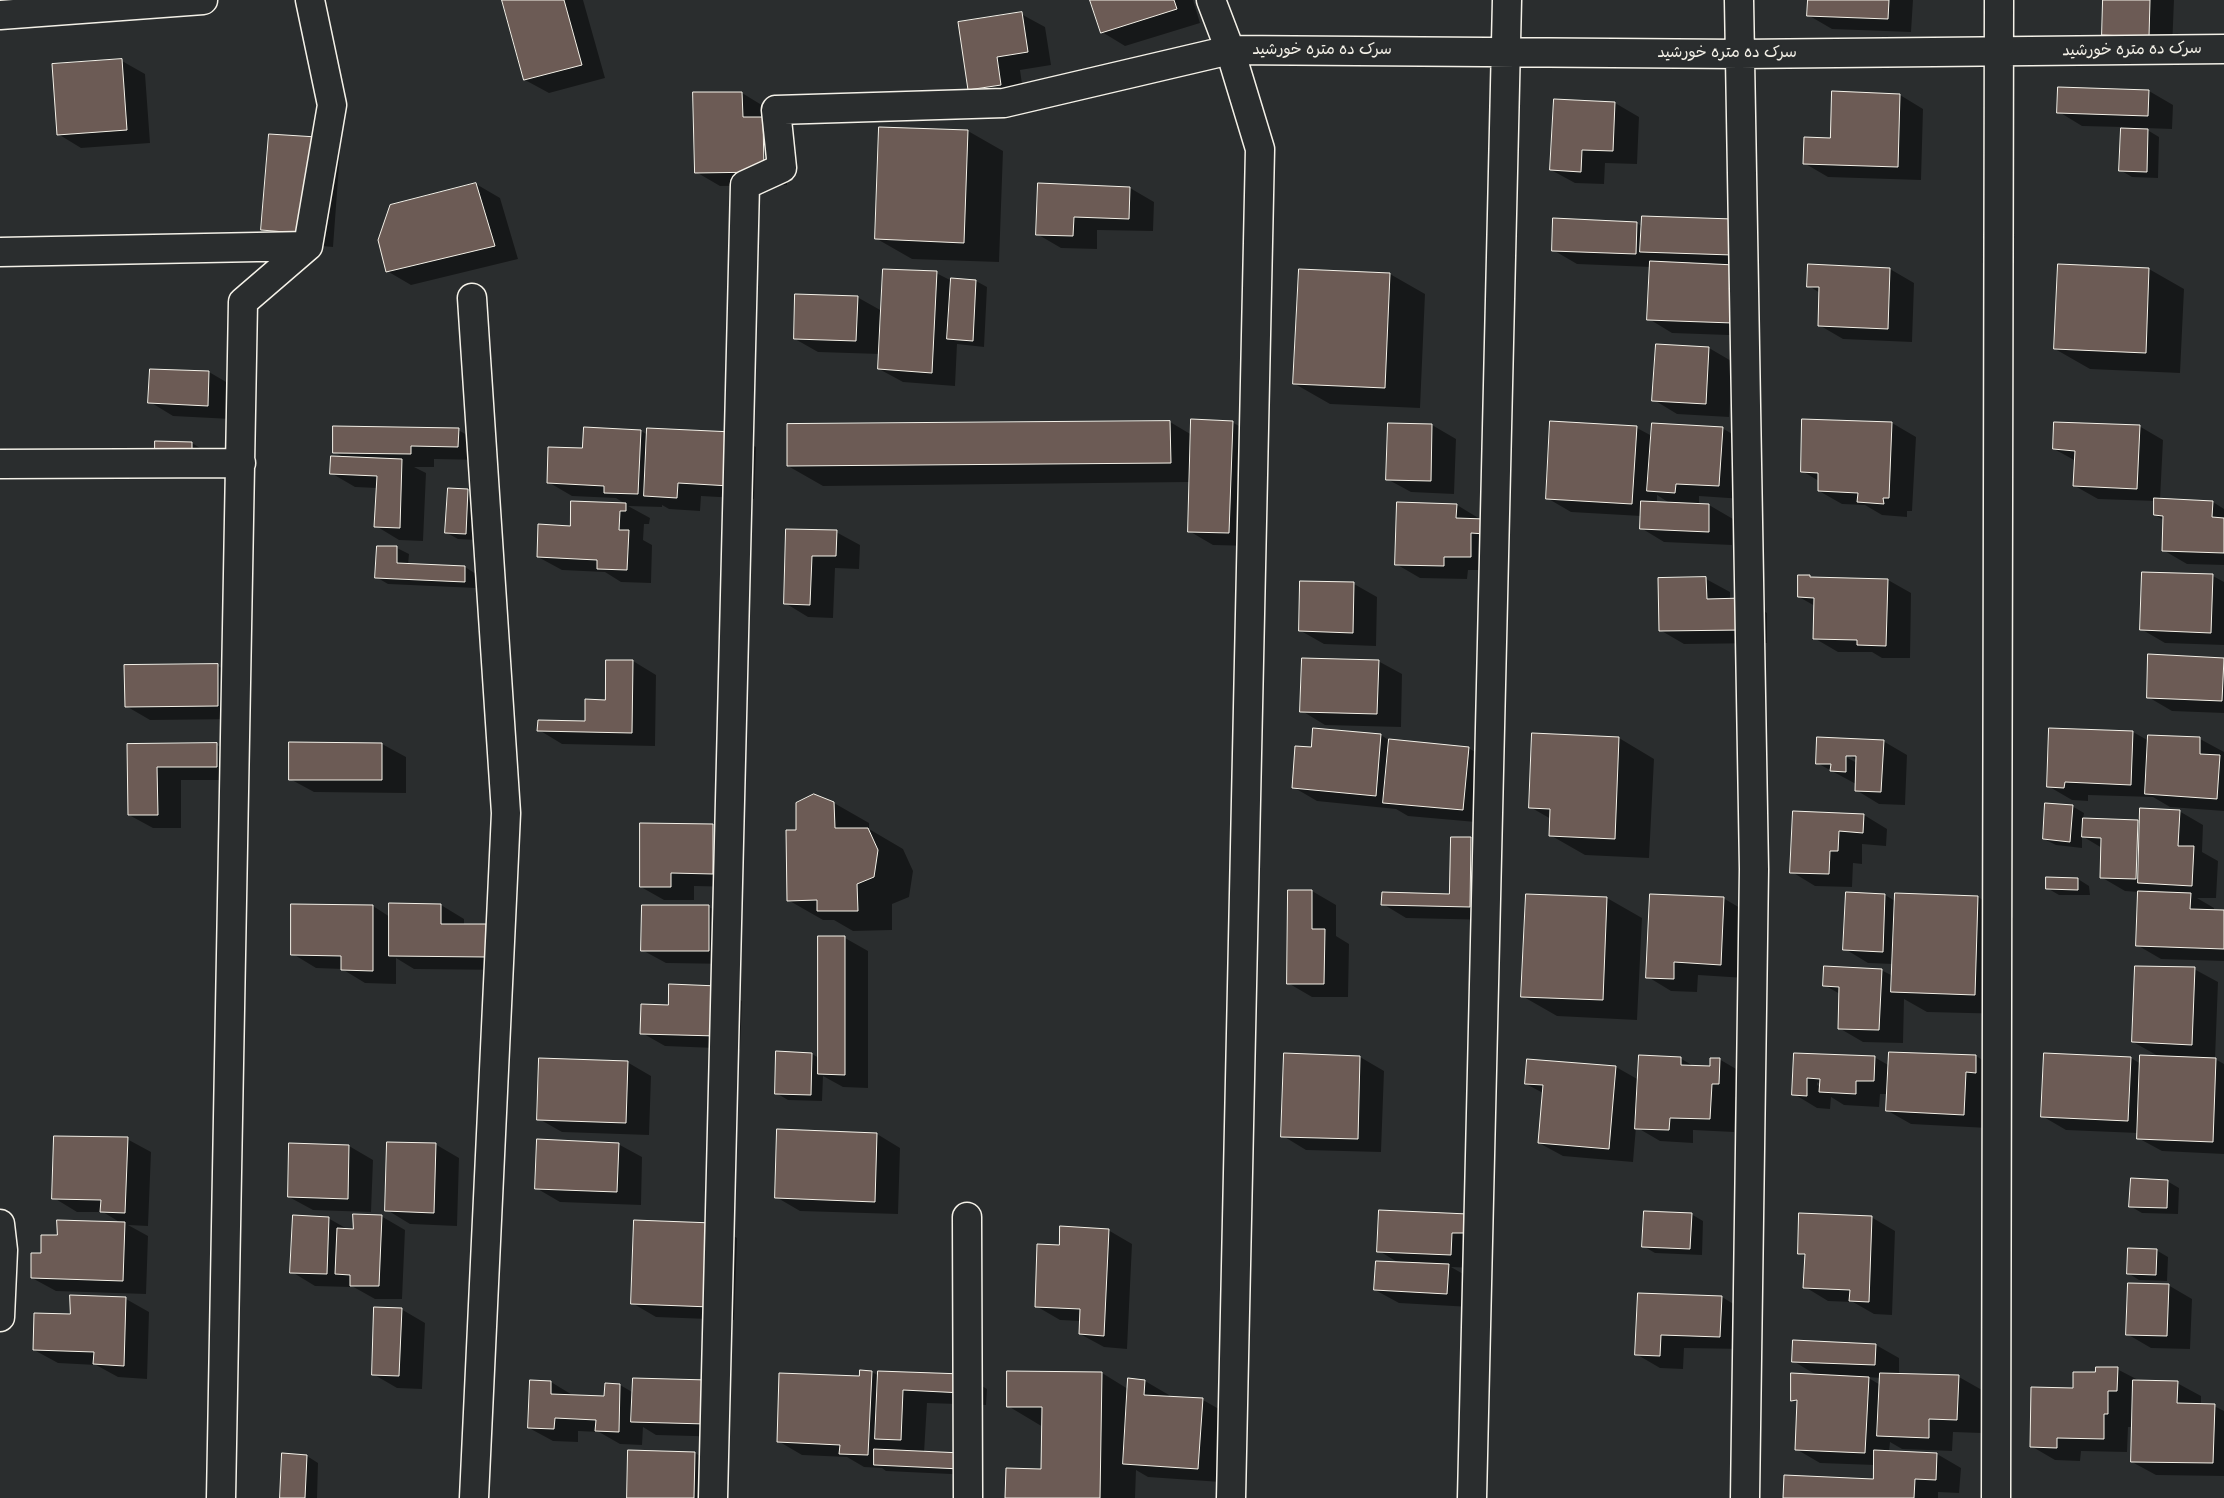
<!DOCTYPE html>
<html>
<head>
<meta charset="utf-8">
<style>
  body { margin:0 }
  canvas { display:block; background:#2a2d2e }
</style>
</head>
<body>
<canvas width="2224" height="1498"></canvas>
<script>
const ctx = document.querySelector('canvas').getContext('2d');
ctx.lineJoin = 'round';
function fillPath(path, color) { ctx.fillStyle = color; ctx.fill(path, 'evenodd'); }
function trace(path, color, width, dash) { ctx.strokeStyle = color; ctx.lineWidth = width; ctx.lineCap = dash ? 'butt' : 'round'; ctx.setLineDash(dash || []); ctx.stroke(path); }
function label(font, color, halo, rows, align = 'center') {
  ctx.font = font + ' Sriracha,"Playpen Sans Arabic",sans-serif'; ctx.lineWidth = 4; ctx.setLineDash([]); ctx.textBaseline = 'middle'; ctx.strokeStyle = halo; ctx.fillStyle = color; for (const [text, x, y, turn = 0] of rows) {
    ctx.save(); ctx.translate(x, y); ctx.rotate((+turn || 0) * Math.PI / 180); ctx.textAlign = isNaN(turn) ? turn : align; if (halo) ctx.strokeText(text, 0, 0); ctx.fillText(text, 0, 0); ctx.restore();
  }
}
fillPath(new Path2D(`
  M503,0h80l22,78 -56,15 -24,-13z
  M1091,0h102l7,23 -75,23 -23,-14z
  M1809,0h104l-2,32 -79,-3 -24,-14z
  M2104,0h70l-2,49 -45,-2 -24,-13z
  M1021,14l24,13 6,38 -31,5 4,28 -31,5 -24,-14z
  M122,61l23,13 5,69 -69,5 -23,-14z
  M2060,88l89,3 24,14 -1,24 -28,-1 15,9 -1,41 -26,-1 -12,-7 2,-43 -40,-1 -23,-14z
  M742,93l23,14 21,25 1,53 -67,1 -24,-14z
  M1900,95l23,14 -2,71 -93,-3 -24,-14z
  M1555,101l60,2 24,14 -2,47 -32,-1 -1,21 -29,-1 -24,-13z
  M968,131l35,20 -4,111 -87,-3 -35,-20z
  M317,139l23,13 -7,95 -47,-4 -24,-14z
  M476,184l24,14 18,61 -107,26 -24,-14z
  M1039,185l91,3 24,14 -1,29 -56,-1v19l-36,-1 -24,-14z
  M1732,221l5,46 21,13 -2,56 -84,-3 -23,-14 2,-52 -74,-3 -24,-14 83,-27 6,3z
  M1810,265l80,4 24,14 -2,59 -69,-3 -24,-14 1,-32 -11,-7z
  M2149,269l35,20 -4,84 -90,-4 -35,-20z
  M936,273l16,8h24l11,6 -3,60 -27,-3 -2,42 -52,-4 -24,-13 1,-15 -62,-2 -23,-13 62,-42 25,14z
  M1390,274l35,20 -5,114 -90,-4 -35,-20z
  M1657,345l52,3 24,14 -4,55 -52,-3 -23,-14z
  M151,370l58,2 24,14 -2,33 -58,-3 -23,-14z
  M1804,420l88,3 24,14 -4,74h-5v6l-25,-2 -17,-10 -23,-1 -23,-13v-10l-17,-10z
  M1170,422l22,13 40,-13 24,14 -4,110 -39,-1 -24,-14 2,-49 -368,4 -35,-20v-41z
  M1432,425l24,14 -2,55 -43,-2 -24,-13z
  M2139,426l24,14 -3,60 53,2 11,7v56l-37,-1 -24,-14 1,-30 -9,-5 1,-14 -58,-2 -23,-13 1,-25 -22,-12z
  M1637,428l15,8 70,-8 24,14 -3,57 -44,-3v9h10l24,14 -1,26 -68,-3 -23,-14v-12l-70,-4 -24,-14zM1657,495l14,9 -14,-1z
  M458,430l24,13v17l-48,-1v8h-20l12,6 -3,68 -24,-1 -23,-14 1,-38 -22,-1 -24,-14 12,-16 -9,-5z
  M641,431l7,4 84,-1 24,13 -2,52 -53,-3 -1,15 -31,-2 -7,-4v2l-34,-1 22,12 -1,6h-5l-1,16 9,5 -1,38 -30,-1 -16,-10 -43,-2 -24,-13 33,-30 1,-25 55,3 -11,-7 -44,-2 -24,-14 36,-33z
  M192,443l11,7 -35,12z
  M467,490l12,7 -2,43 -19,-1 -11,-6z
  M1457,505l23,14v1l28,14v13l-14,-1v24h-26l-1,9 -47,-1 -24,-14z
  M788,530l48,2 24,13 -1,24 -24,-1 -2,50 -25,-1 -23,-14z
  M378,547l19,1 12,6 -1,11 57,2 11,7v14l-88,-4 -12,-7z
  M1810,576l3,2 75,2 23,13 -1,65h-28l-10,-6h-34l-24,-14 1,-32 -16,-9z
  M2213,576l11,6v63l-59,-2 -24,-14z
  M1706,579l24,13v7h13l24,14v30l-83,1 -24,-14z
  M1354,584l23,13 -1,49 -52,-2 -23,-13z
  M2224,659v54l-52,-2 -24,-14z
  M633,661l23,14 -1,71 -93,-2 -23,-14 47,-8 20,-21z
  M1378,661l24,13 -1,53 -76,-2 -23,-14z
  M218,666l23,13v40l-91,1 -24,-14z
  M2050,729l83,3 16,9v-5l51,3 24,13v59l-54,-4 -17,-10 -65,-2v6l-16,-1 -24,-14z
  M1381,735l9,6 78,7 24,13 -5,62 -79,-7 -12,-7 -79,-8 -24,-14 19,-38z
  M1619,738l35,21 -5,99 -64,-3 -35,-20 1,-16 -21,-12z
  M1818,738l65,3 24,14 -2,50 -26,-1 -23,-14v-6l-39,-21zM1841,751l16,9v3l-17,-9z
  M290,743l92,1 24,13v36l-92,-1 -24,-13z
  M128,745h89l23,13v22h-59v48h-28l-24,-13z
  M834,803l35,20v6l34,20 10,22 -4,26 -17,7v26l-39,1 -19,-11h-11l-35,-20 9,-69z
  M2072,806l12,7 -1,6 54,3 4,2 38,-13 24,14 -1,27 16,9 -2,37h-19l17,10v3l10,1v49l-63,-2 -24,-14 2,-53 -14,-1 -24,-14 1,-29 -20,-12v12l-26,-3 -12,-6z
  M1794,812l70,3 23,14 -1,17 -24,-2v20l-9,-1 -1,24 -37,-1 -23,-14z
  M713,825l24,14 -1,48 -42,-1v14h-30l-23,-13z
  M1452,838h19l24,14 -2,68 -87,-2 -23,-14 67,-9z
  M2078,879l11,7 1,9h-31l-12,-7z
  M1289,891h23l24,14v31l13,8 -1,53h-36l-24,-14z
  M1527,895l80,3 35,20 -5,102 -80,-4 -35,-20z
  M1885,895l10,6 83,-4 35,21 -4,96 -82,-2 -23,-13 -1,44 -40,-1 -24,-14 1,-34 -16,-9 57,-15 12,6v-12l-25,-1 -23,-14z
  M1723,898l24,14 -2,66 -47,-3 -1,17 -26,-1 -23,-14z
  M441,905l23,14v6h22l24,14 -1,31 -95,-1 -18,-11v26l-31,-1 -23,-14 -26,-1 -23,-14 80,-48 17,11z
  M709,907l23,13v44l-66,-1 -24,-13z
  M845,938l23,13v137l-25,-1 -20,-11 -1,25 -34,-1 -12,-7 1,-40 35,1 7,4z
  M2194,969l24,13 -3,77 9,5v90l-62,-3 -24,-13v-5l-72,-3 -24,-14 89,-58 10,6 19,-7 -27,-15z
  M718,987l24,14 -2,48 -75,-3 -23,-13 27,-27z
  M1795,1054l79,3 16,9 86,-10 23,14 -11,58 -77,-4 -23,-13v-17h-8l-1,13 -35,-2 -13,-8 -1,12 -13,-1 -23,-14zM1817,1082l9,6 -2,2 -7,-5z
  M1285,1055l75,2 24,14 -3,81 -75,-2 -23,-14z
  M1680,1058l15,9h16l8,-8 24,14 -1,24h-7l-1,35 -41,-2v13l-33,-2 -24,-14 -3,35 -70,-6 -24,-13 4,-50 -17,-9 90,-17 23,13z
  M627,1062l24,14 -2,59 -87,-3 -23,-13z
  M877,1134l23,14 -2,66 -98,-3 -24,-14z
  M127,1139l24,13 -3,74 -20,-1 20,11 -2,58 -90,-3 -24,-13 10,-24 16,-18 63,-13 -18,-11h-26l-23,-14z
  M290,1144l59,2 24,14 -2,52 -58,-2 -24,-13z
  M435,1144l24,14 -2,68 -47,-2 -23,-14z
  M618,1144l24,13 -1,48 -81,-3 -24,-14z
  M2167,1181l12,7 -1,26 -36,-1 -12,-7z
  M1691,1214l12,7 -1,34 -47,-2 -12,-7z
  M1467,1215l7,53 -23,-1 21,12 -1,28 -72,-4 -24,-13 24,-27 -20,-12z
  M381,1216l24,14 -3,69h-27l-25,-14v2l-35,-1 -23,-14 36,-54 21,12h5z
  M1871,1217l24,14 -3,84 -18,-1 -21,-12 -25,-1 -23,-14 1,-30 -7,-4z
  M713,1224l24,14 -3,82 -78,-3 -24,-14z
  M1108,1230l24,14 -5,105 -23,-2 -24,-13 1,-13 -21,-1 -24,-14 25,-60z
  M2156,1250l12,7 -1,24 -28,-1 -11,-7z
  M2168,1285l24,14 -2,50 -39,-1 -24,-14z
  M1639,1294l83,3 23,14 -2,38 -59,-1 -1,21 -23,-1 -24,-14z
  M126,1299l23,13 -2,67 -29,-2 -22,-12 -38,-2 -24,-13 37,-35z
  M401,1309l24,14 -3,66 -25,-1 -24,-14z
  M1876,1345l23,13v16l60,3 23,13 -1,43 -28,-1 -1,19 -50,-2 -12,-7 -1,10 48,2 24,14 -2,25 -21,-1v6h-153l89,-18 1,-15 -55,-2 -24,-14 2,-46 -6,-3 26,-24 -25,-15zM1867,1377l14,1v7l-4,-2z
  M2117,1369l23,12 37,2 24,13v9l13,1 10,5v65l-68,-1 -24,-13 1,-35h-5l-1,25 -46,-1 -1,10 -25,-1 -24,-14 43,-57 23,-16z
  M872,1372l7,4 84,-1 24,14 -1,16 -59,-2 -3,50 48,22 -86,-4 -4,-3 -18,-1 -17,-10 -45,-2 -24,-14 83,-64z
  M1102,1373l26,16 1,-9 16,1 24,14 -1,2 35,3 23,13 -5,69 -73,-5 -12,-7 -1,28h-129l37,-28v-43l-35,-21z
  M551,1382l23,14 32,1 14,-12 14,8 74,-11 23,13 -1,42 -74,-2 -13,-8 -1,18 -22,-1 -21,-12 -21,-1v11l-25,-1 -24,-13z
  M695,1453l23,14 -1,31h-89z
  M307,1456l11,7 -1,35h-36z`), '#0007');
const building = new Path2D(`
  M502,0h62l18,65 -58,15z
  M1090,0h84l3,9 -76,24z
  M1808,0h81l-1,19 -81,-3z
  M2103,0h47l-1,37 -47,-2z
  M1022,12l6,40 -31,5 4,28 -33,5 -10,-68z
  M122,59l5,71 -70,5 -5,-71z
  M2058,87l91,3 -1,26 -91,-3z
  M1832,91l68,3 -2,73 -95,-3 1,-27 26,1z
  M693,92h49l1,25h20l1,55 -69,1z
  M1554,99l61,3 -2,49 -31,-1 -1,22 -31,-2z
  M879,127l89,3 -4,113 -89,-4z
  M2121,128l27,1 -1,43 -28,-1z
  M269,134l48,3 -8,97 -48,-4z
  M476,183l19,63 -109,26 -8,-32 12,-35z
  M1038,183l92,4 -1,32 -55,-2 -1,19 -37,-1z
  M1642,216l91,3 -1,36 -92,-3z
  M1553,218l84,4 -1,32 -84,-3z
  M1650,261l85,4 -2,58 -86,-3z
  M1808,264l82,4 -2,61 -70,-3 1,-39h-12z
  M2058,264l91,4 -3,85 -92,-4z
  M883,269l54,2 -5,102 -54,-4z
  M1299,269l91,4 -5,115 -92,-4z
  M951,278l25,2 -3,61 -26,-2z
  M795,294l63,2 -2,45 -62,-2z
  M1656,344l53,3 -3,57 -54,-3z
  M150,369l59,2 -1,35 -60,-3z
  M1191,419l42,2 -4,112 -41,-1z
  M1802,419l90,3 -3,76h-6l1,6 -27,-2 1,-9 -40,-2v-18l-17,-1z
  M1170,421l1,42 -384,3v-42z
  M1550,421l87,5 -5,78 -86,-5z
  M2054,422l86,3 -3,64 -64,-3 2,-35 -22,-2z
  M1388,423l44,1 -1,57 -45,-1z
  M1652,423l71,4 -4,59 -43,-2 -1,9 -28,-2z
  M333,426l126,2 -1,19 -47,-1v8l-78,-1z
  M584,427l57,3 -3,64 -34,-1v-7l-57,-3 1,-36 34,1z
  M647,428l86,4 -3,54 -52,-3 -1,15 -33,-2z
  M155,441l37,1v15l-37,-1z
  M331,456l71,3 -2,69 -26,-1 3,-51 -47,-2z
  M448,488l20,1 -2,45 -21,-1z
  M2154,498l59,3 -1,16 12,1v35l-62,-2 1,-35 -9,-1z
  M571,501l55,2v8h-6l-1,19h10l-2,40 -30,-1v-9l-60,-3 1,-33 32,2z
  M1641,501l68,3v28l-69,-3z
  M1397,502l60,2 -1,14 29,1v15l-14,-1v24h-27v9l-49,-1z
  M786,529l51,1 -1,26h-24l-2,49 -26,-1z
  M377,546h20v17l68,3v16l-90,-4z
  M2142,572l71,2 -2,59 -71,-3z
  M1798,575h12v2l78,2 -2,67 -29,-1v-5l-44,-1 1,-41 -16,-1z
  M1706,577l1,22 36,-1v32l-84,1 -1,-53z
  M1300,581l54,1 -1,51 -54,-2z
  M2148,654l76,4 -2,43 -75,-3z
  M1302,658l77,2 -2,54 -77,-2z
  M606,660h27l-1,73 -95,-2 1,-11 47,1v-22l20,1z
  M218,664v42l-93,1 -1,-42z
  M1313,728l68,6 -5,62 -84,-8 3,-42 16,1z
  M2049,728l84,3 -2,54 -66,-3 -1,6 -17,-1z
  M1532,733l87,4 -4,102 -66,-3 1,-27 -21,-1z
  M2148,735l52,2v17l20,1 -3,44 -72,-5z
  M1817,737l67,3 -3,52 -26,-1 1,-35h-10v16l-16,-1 1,-7h-15z
  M1389,739l80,8 -6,63 -80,-7z
  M289,742l93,1v37h-93z
  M217,743v24h-60l1,48h-30l-1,-71z
  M814,794l20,8 1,26h33l10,22 -4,27 -17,7 1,27h-41v-11l-30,1 -1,-71h10v-27z
  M2045,803l28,2 -3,37 -27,-3z
  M2140,808l40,2 -2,36h16l-2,40 -54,-3z
  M1793,811l71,3 -1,19 -24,-2 -1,20h-8l-1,23 -39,-1z
  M2083,818l55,2 -2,59 -36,-1 1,-40 -19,-1z
  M640,823l73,1v50l-42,-1v14h-31z
  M1451,837h20l-1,70 -89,-2 1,-13 67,2z
  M2046,877l32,1v12l-32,-1z
  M1288,890h24v39h13l-1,55h-37z
  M2138,891l53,2 -1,16 34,1v39l-88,-3z
  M1846,892l39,2 -2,58 -40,-2z
  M1895,893l83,3 -3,99 -84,-3z
  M1526,894l81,3 -4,103 -82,-3z
  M1650,894l74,3 -3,68 -47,-3v17l-28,-1z
  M389,903l52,1v20h45v33l-97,-1z
  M291,904l82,1v66l-32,-1v-14l-50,-1z
  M642,905h67v46h-68z
  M818,936h27v139l-27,-1z
  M1824,966l58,3 -3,61 -41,-1 1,-42 -16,-1z
  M2135,966l60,1 -3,78 -60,-3z
  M669,984l49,2 -1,50 -77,-2 1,-30 27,1z
  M776,1051l36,2 -1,42 -36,-1z
  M1889,1052l87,3v18l-10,-1 -2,43 -78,-4z
  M1284,1053l76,3 -2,83 -77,-2z
  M1794,1053l81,3 -1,25h-18v13l-37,-2 1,-13 -13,-1v18l-15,-1z
  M2044,1053l87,4 -3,64 -87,-4z
  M1639,1055l42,2v8l29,1v-8h10l-1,26h-7l-2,35 -40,-1 -1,12 -34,-1z
  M2140,1055l76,3 -3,84 -76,-3z
  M539,1058l89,3 -2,62 -89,-3z
  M1527,1059l89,7 -7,83 -71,-6 5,-58 -18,-1z
  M777,1129l100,4 -2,69 -100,-4z
  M54,1136l74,1 -3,76 -25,-1 1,-12 -49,-1z
  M537,1139l82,4 -2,49 -82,-3z
  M387,1142l49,1 -2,70 -49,-2z
  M289,1143l60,2 -1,54 -60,-2z
  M2131,1178l37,2 -1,28 -38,-1z
  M1379,1210l89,4 -2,19h-14l-1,22 -74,-3z
  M1644,1211l48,2 -2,36 -48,-2z
  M1799,1213l73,3 -3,86 -20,-1 1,-11 -47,-2 2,-34h-7z
  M353,1214l29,1 -3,71h-29v-11l-15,-1 2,-46 16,1z
  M293,1215l36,2 -2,57 -37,-1z
  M57,1220l68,2 -2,59 -92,-3v-25h10v-18h16z
  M634,1220l79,3 -2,84 -80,-3z
  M1060,1226l49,3 -5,107 -25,-2 1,-25 -45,-2 2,-63 22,1z
  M2128,1248l29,1 -1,26 -29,-1z
  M1376,1261l73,3 -2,30 -73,-4z
  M2128,1283l41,1 -2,52 -41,-1z
  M1638,1293l84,3 -2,41 -59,-2 -1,21 -25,-1z
  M70,1295l56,2 -2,69 -31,-2 1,-12 -61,-2 1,-37 36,1z
  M374,1307l28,1 -3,68 -27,-1z
  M1793,1340l83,4 -1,21 -83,-3z
  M2096,1367h22l-1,24h-9v23h-4v25l-47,-1v10l-27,-1 1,-60 42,1v-16h22z
  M860,1370l12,1 -4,84 -29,-1 1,-9 -63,-3 2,-69 80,3z
  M878,1371l85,3v19l-60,-3 -2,50 -26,-1z
  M1007,1371l95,1 -2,126h-95l1,-30 35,1 1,-62h-35z
  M1791,1373l78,4 -4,76 -70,-3 2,-50 -6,1z
  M1880,1373l79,2 -2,45 -28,-1v19l-52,-2z
  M633,1378l75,2 -2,44 -75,-2z
  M1128,1378l17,2 -1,15 59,3 -5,71 -75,-5z
  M530,1380l21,1v13l53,2 1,-13 15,1 -1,48 -24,-1 1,-11 -41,-2 -1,11 -26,-1z
  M2133,1380l45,1 -1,22 38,1 -2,59 -82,-1z
  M874,1449l88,4 -1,16 -87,-4z
  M628,1450l67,2 -1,46h-67z
  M1874,1450l63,3 -1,27 -21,-1 -1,19h-131l1,-23 89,4z
  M282,1453l25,2 -2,43h-25z`);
fillPath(building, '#6c5b55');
trace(building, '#f4f1e8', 1);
const street = new Path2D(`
  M1211,0l19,50 30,99 -29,1349
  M1739,0l15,869 -9,629
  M0,15l203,-15
  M0,252l308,-6
  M472,298l34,515 -32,685
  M0,464l241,-1
  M967,1217l1,281
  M0,1224l3,26 -3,67
  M221,1498l22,-1196 65,-56 24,-141 -22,-105
  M713,1498l32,-1313 37,-17 -6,-58 228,-7 226,-53 510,4 484,-5
  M1472,1498l35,-1498
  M1996,1498l3,-1498`);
trace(street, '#f4f1e8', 31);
trace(street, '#2a2d2e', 28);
label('16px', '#f4f1e8', '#2a2d2e', [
  ["سرک ده متره خورشید",1322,50],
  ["سرک ده متره خورشید",2132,50,-1],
  ["سرک ده متره خورشید",1727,53]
]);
</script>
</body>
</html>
